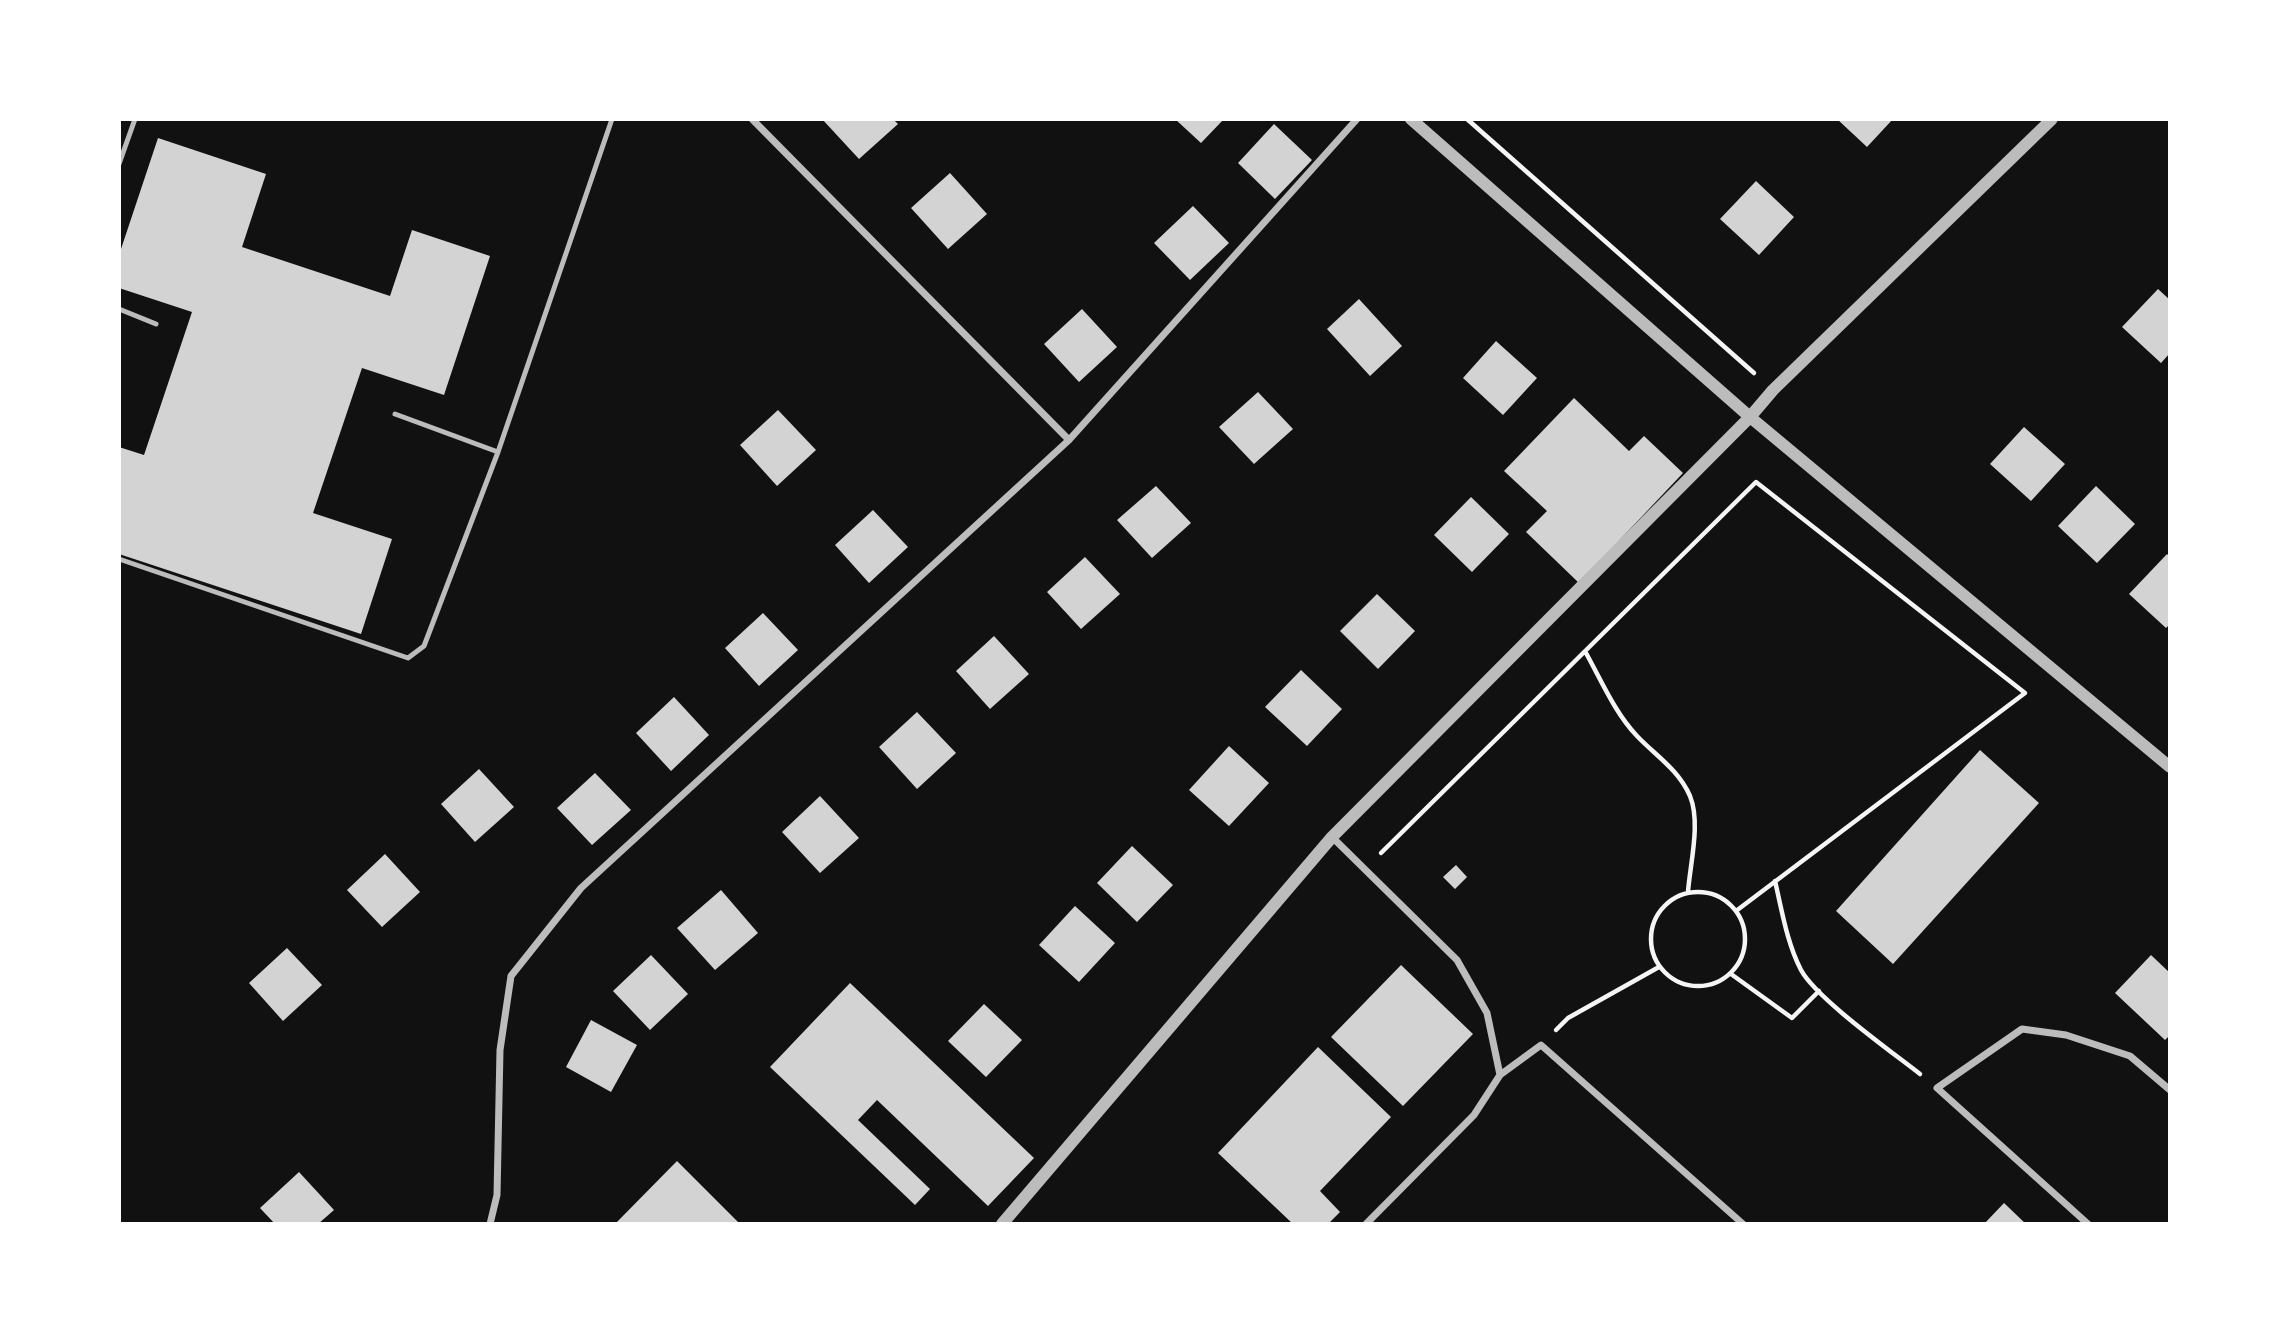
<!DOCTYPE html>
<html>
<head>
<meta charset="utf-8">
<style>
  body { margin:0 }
  #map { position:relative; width:2289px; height:1343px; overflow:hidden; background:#111; font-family:"Noto Sans",sans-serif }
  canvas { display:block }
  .frame { position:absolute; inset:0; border:121px solid #fff; pointer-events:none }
</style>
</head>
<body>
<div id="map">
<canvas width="2289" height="1343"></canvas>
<div class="frame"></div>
</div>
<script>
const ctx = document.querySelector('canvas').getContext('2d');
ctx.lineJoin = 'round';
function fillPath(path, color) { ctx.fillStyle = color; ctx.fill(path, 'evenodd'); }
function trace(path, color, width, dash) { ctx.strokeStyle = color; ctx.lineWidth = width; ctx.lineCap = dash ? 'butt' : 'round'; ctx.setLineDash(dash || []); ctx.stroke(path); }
fillPath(new Path2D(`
  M822,119h71l5,5 -39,35z
  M1175,119h49l-23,24z
  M1837,119h56l-26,28z
  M1274,124l38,36 -37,39 -37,-36z
  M158,138l108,36 -24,73 148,49 22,-66 78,26 -46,139 -82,-27 -49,145 79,26 -31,95 -242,-80v-107l25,8 48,-143 -73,-24v-33z
  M950,173l37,41 -39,35 -37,-41z
  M1756,181l38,36 -35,38 -39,-36z
  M1193,206l36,37 -39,37 -36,-37z
  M2158,289l12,11v53l-9,10 -39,-36z
  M1359,299l43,47 -32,30 -43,-47z
  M1082,309l35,38 -38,35 -35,-38z
  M1496,341l41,37 -34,37 -40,-37z
  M1258,392l35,37 -39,35 -35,-37z
  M1574,398l55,53 15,-15 39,37 -104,110 -53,-51 21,-21 -43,-40z
  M778,410l38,40 -39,36 -37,-41z
  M2024,427l41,37 -34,37 -41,-37z
  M1156,486l35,37 -39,35 -35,-38z
  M2096,486l39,38 -38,39 -39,-37z
  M1471,497l38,37 -37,38 -38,-37z
  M873,510l35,37 -39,36 -34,-38z
  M2167,554l3,3v67l-4,4 -37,-34z
  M1085,557l35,37 -39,35 -34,-37z
  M1377,594l38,37 -37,38 -38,-38z
  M763,613l35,37 -39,36 -34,-38z
  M994,636l35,38 -39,35 -34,-38z
  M1301,670l41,39 -35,37 -42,-39z
  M674,697l35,38 -38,36 -35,-38z
  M917,712l39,41 -39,36 -38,-42z
  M1229,746l40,37 -40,43 -40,-36z
  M1980,750l59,53 -146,161 -57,-53z
  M479,769l35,38 -39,35 -34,-38z
  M595,773l36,37 -39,35 -35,-37z
  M820,796l39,42 -39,35 -38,-41z
  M1132,846l41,39 -36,37 -40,-39z
  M385,854l35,38 -38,35 -35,-37z
  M1456,865l11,12 -12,12 -12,-12z
  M721,890l37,43 -43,37 -38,-42z
  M1075,906l40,37 -36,39 -40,-37z
  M287,948l35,37 -39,36 -34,-38z
  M651,955l37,39 -38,36 -37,-39z
  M2151,955l19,18v62l-5,5 -50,-47z
  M1401,965l72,69 -70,72 -72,-69z
  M850,983l184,175 -46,48 -111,-106 -19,20 72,69 -15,16 -145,-138z
  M984,1004l38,36 -36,37 -38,-36z
  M591,1020l46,25 -26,47 -45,-25z
  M1318,1047l73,70 -71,74 20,21 -12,12h-35l-75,-71z
  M677,1161l63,63h-125z
  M299,1172l35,38 -16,14h-43l-15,-16z
  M2004,1203l22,21h-42z`), '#d3d3d3');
trace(new Path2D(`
  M1467,119l287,254
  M1586,653c15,27 29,60 51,83 19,20 41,33 53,60 11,27 0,68 -2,96
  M1381,853l375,-371 269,211 -289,218
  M1775,881c7,30 12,62 26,89 15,28 91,82 119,104
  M1651 939a47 47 0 1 1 94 0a47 47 0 1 1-94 0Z
  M1731,974l61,44 27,-27
  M1556,1030l12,-12 91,-51`), '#f5f5f5', 4.5);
trace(new Path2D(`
  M119,164l16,-45
  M119,309l37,15
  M395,414l103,38
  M119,559l289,99 16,-12 74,-194 114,-333`), '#bcbcbc', 5);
trace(new Path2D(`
  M752,119l317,321
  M1332,837l125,123 30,53 13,62
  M490,1224l7,-29 3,-145 11,-74 70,-88 488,-448 288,-321
  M1366,1224l108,-109 26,-40 41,-30 202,179
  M2088,1224l-151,-136 85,-59 44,6 64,21 40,34`), '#bcbcbc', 7);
trace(new Path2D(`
  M1411,119l339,298 420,350
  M1002,1224l330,-387 418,-420 23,-27 279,-271`), '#bcbcbc', 12);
</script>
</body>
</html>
